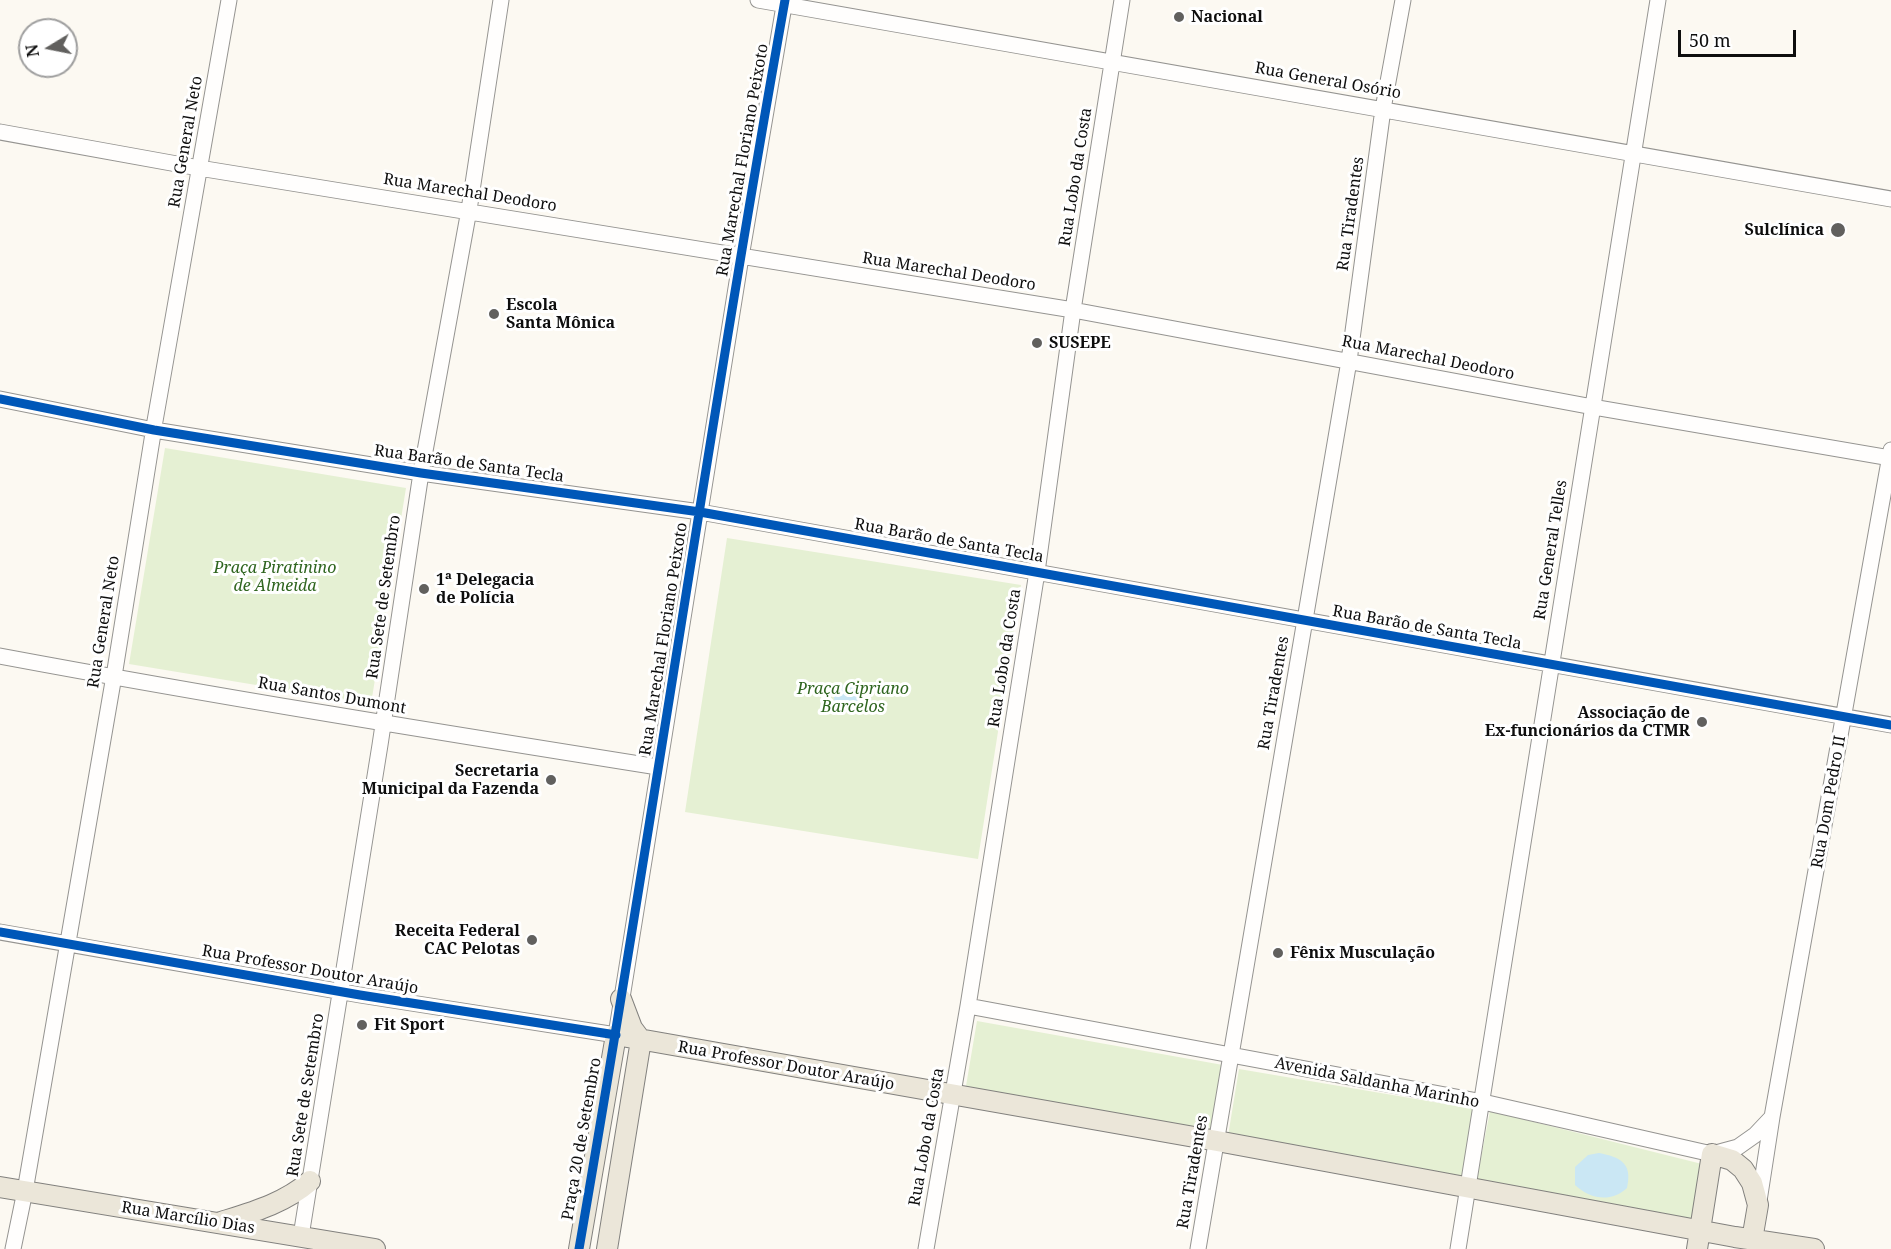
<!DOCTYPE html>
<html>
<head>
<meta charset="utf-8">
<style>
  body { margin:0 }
  #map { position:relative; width:1891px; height:1249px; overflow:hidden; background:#fcf9f2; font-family:"Noto Serif",serif }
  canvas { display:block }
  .north { position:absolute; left:18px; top:18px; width:60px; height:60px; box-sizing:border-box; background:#fff; border:2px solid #9f9f9f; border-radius:50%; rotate:260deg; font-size:16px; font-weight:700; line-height:24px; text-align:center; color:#0e0e0e }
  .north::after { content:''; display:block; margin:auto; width:21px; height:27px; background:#61605e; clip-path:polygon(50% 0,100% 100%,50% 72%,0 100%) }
  .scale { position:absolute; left:1678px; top:30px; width:118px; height:27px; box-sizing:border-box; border:3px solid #0e0e0e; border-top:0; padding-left:8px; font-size:18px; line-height:21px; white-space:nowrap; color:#0e0e0e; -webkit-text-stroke:4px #fff; paint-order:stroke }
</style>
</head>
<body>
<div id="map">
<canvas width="1891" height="1249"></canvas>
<div class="north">N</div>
<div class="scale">50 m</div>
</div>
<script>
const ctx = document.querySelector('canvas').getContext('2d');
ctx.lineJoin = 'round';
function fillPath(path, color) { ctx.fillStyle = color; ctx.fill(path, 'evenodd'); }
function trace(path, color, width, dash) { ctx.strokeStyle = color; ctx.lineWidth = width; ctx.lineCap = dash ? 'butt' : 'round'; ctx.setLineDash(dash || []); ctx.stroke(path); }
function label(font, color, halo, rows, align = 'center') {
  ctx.font = font + ' "Noto Serif",serif'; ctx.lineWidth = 6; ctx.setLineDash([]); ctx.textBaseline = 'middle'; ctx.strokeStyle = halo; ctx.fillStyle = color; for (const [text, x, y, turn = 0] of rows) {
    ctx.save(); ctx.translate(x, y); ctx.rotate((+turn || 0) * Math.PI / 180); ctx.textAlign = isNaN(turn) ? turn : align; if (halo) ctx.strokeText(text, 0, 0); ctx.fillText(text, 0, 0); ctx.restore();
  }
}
fillPath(new Path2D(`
  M165,448l241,40 -35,216 -242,-40z
  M727,538l294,47 -43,274 -293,-47z
  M977,1021l246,44 -13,68 -244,-47z
  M1239,1069l236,40 -12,70 -235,-43z
  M1490,1111l216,54 -12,58 -218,-40z`), '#e5f0d3');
fillPath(new Path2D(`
  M834 698a14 14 0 1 1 28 0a14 14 0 1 1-28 0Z
  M1599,1153c21,4 34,10 28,35 -16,15 -37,11 -52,-3v-18l13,-12z`), '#cae7f4');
const minor = new Path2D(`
  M758,0l1133,199
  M0,132l199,36 874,142 520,97 298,51
  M0,399l154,31 267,43 279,39 1191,213
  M0,656c219,41 438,76 658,111
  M0,932l360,63 256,40 125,-778 44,-257
  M968,1006l515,96 229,52 26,-7 17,-12 17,-18
  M1759,1201l13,-84 119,-667
  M301,1236l79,-491 41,-272 48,-263 32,-210
  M13,1249l12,-58 90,-521 40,-249 74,-421
  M926,1249l42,-243 69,-434 36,-262 49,-310
  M1198,1249l151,-888 34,-252 20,-109
  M1458,1249l200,-1249`);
const major = new Path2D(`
  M621,999l11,29 9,12
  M0,1187l375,62
  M221,1222c32,-10 64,-19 89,-41
  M579,1249l37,-214 601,106 518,96 79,12
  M607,1249l34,-209
  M1697,1249l15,-95 20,6 11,9 9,14 6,22 -6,35`);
trace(minor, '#959491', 17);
trace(major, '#82817e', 22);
trace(minor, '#fffefd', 15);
trace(major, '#ebe6d9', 20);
trace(new Path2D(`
  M0,399l154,31 267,43 279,39 1191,213
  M0,932l360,63 256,40
  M579,1249c72,-416 132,-834 206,-1249`), '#0057b8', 9);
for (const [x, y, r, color] of [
  [1179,17,6,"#61605e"],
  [1838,230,8,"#61605e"],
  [494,314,6,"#61605e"],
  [1037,343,6,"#61605e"],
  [424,589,6,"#61605e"],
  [1702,722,6,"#61605e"],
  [551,780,6,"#61605e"],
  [532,940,6,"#61605e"],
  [1278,953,6,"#61605e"],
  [362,1025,6,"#61605e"]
]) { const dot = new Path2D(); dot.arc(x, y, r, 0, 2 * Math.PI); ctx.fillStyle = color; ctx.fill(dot); trace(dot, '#fff', 2); }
label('bold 16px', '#0e0e0e', '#fff', [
  ["Nacional",1191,17],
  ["Sulclínica",1824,230,"right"],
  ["Escola",506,305],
  ["Santa Mônica",506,323],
  ["SUSEPE",1049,343],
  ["1ª Delegacia",436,580],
  ["de Polícia",436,598],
  ["Associação de",1690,713,"right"],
  ["Ex-funcionários da CTMR",1690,731,"right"],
  ["Secretaria",539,771,"right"],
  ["Municipal da Fazenda",539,789,"right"],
  ["Receita Federal",520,931,"right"],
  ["CAC Pelotas",520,949,"right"],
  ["Fênix Musculação",1290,953],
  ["Fit Sport",374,1025]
], 'left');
label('16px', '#0e0e0e', '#fff', [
  ["Rua General Osório",1328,81,10],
  ["Rua General Neto",186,142,-80],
  ["Rua Marechal Floriano Peixoto",743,160,-80],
  ["Rua Lobo da Costa",1076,177,-81],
  ["Rua Marechal Deodoro",470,193,9],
  ["Rua Tiradentes",1351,214,-82],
  ["Rua Marechal Deodoro",949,272,9],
  ["Rua Marechal Deodoro",1428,358,11],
  ["Rua Barão de Santa Tecla",469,464,8],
  ["Rua Barão de Santa Tecla",949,541,10],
  ["Rua General Telles",1551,550,-81],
  ["Rua Sete de Setembro",384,597,-82],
  ["Rua General Neto",104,622,-81],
  ["Rua Barão de Santa Tecla",1427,628,10],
  ["Rua Marechal Floriano Peixoto",664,639,-81],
  ["Rua Lobo da Costa",1005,658,-81],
  ["Rua Tiradentes",1274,693,-80],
  ["Rua Santos Dumont",332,696,10],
  ["Rua Dom Pedro II",1829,802,-80],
  ["Rua Professor Doutor Araújo",310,970,10],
  ["Rua Professor Doutor Araújo",786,1066,10],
  ["Avenida Saldanha Marinho",1377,1083,11],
  ["Rua Sete de Setembro",306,1095,-81],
  ["Rua Lobo da Costa",927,1137,-80],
  ["Praça 20 de Setembro",582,1139,-80],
  ["Rua Tiradentes",1193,1172,-80],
  ["Rua Marcílio Dias",188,1218,9]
]);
label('italic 16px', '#2f651f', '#fff', [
  ["Praça Piratinino",275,568],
  ["de Almeida",275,586],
  ["Praça Cipriano",853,689],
  ["Barcelos",853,707]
]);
</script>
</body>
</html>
